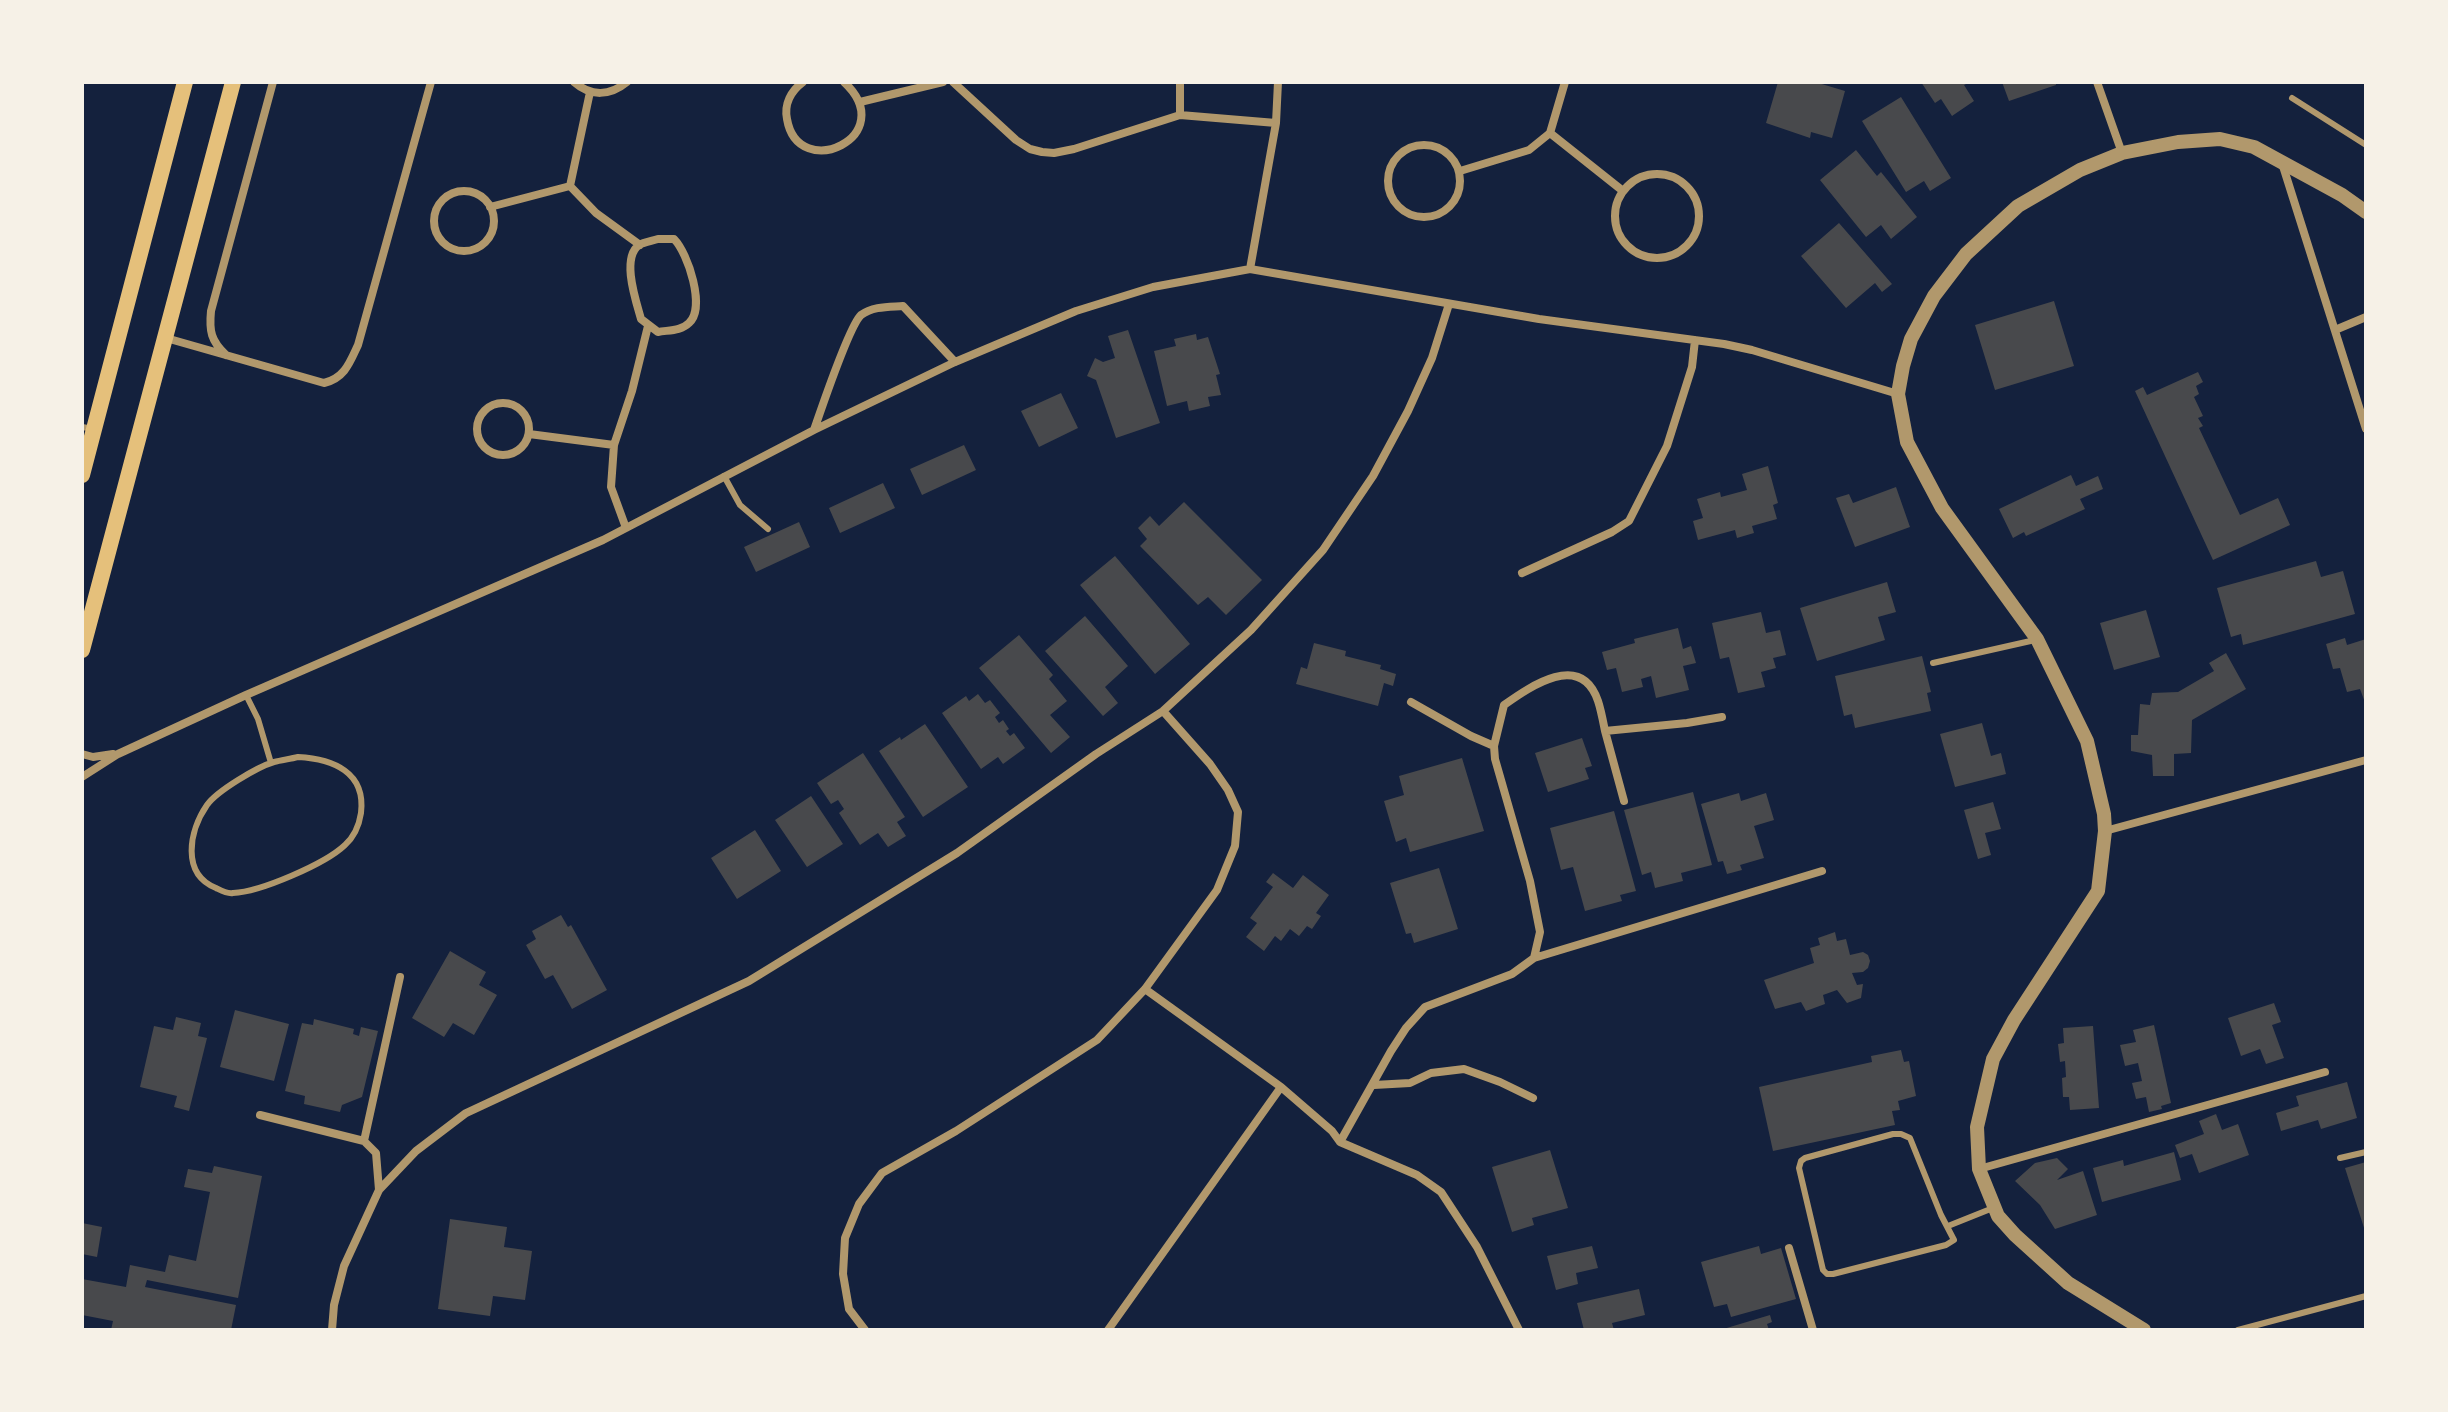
<!DOCTYPE html>
<html>
<head>
<meta charset="utf-8">
<style>
  body { margin:0 }
  #map { position:relative; width:2448px; height:1412px; overflow:hidden; background:#14213d; font-family:Mulish,sans-serif }
  canvas { display:block }
  .frame { position:absolute; inset:0; border:84px solid #f6f1e7; pointer-events:none }
</style>
</head>
<body>
<div id="map">
<canvas width="2448" height="1412"></canvas>
<div class="frame"></div>
</div>
<script>
const ctx = document.querySelector('canvas').getContext('2d');
ctx.lineJoin = 'round';
function fillPath(path, color) { ctx.fillStyle = color; ctx.fill(path, 'evenodd'); }
function trace(path, color, width, dash) { ctx.strokeStyle = color; ctx.lineWidth = width; ctx.lineCap = dash ? 'butt' : 'round'; ctx.setLineDash(dash || []); ctx.stroke(path); }
fillPath(new Path2D(`
  M1778,82h37l30,9 -13,47 -21,-6 -1,6 -44,-15z
  M1921,82h49l-6,3 10,16 -22,15 -11,-17 -6,4z
  M2002,82h54v3l-47,16z
  M1901,97l50,81 -21,13 -6,-10 -18,11 -44,-71z
  M1856,150l21,26 4,-4 36,45 -26,22 -10,-14 -15,12 -46,-57z
  M1839,223l53,61 -10,8 -7,-9 -29,25 -45,-52z
  M2054,301l20,65 -79,24 -20,-65z
  M1128,330l32,93 -44,15 -20,-58 -9,-4 8,-18 8,4 12,-4 -7,-22z
  M1196,334l1,6 11,-3 12,37 -4,1 5,20 -13,2 2,9 -21,5 -2,-10 -20,5 -13,-55 22,-5 -2,-7z
  M2198,372l5,10 -7,4 3,8 -5,3 9,19 -5,2 5,8 -4,2 41,87 38,-17 12,27 -77,35 -78,-169 8,-4 4,8z
  M1061,393l17,35 -39,19 -18,-36z
  M964,445l12,25 -54,25 -12,-26z
  M1768,466l10,37 -5,2 4,14 -25,7 2,7 -17,5 -2,-8 -37,10 -5,-19 10,-3 -6,-19 23,-7 1,5 26,-7 -5,-16z
  M2071,475l5,11 22,-10 5,13 -23,10 5,10 -59,27 -2,-4 -11,6 -14,-29z
  M883,483l12,25 -55,25 -11,-25z
  M1896,487l14,40 -55,20 -19,-49 13,-4 4,9z
  M1184,502l78,78 -36,35 -18,-18 -10,8 -58,-59 7,-7 -9,-11 12,-12 9,10z
  M799,522l11,25 -54,25 -12,-25z
  M1115,556l75,88 -35,30 -75,-89z
  M2316,561l5,16 22,-6 12,43 -112,31 -2,-11 -10,3 -14,-49z
  M1887,582l9,30 -18,5 7,23 -68,21 -17,-53z
  M2146,610l14,47 -46,13 -14,-47z
  M1761,612l5,21 14,-3 6,25 -13,3 3,10 -15,4 4,15 -27,6 -9,-36 -9,2 -8,-36z
  M1085,616l43,50 -23,21 13,16 -15,13 -58,-65z
  M1678,628l5,21 8,-3 5,17 -13,3 6,24 -33,8 -5,-22 -10,3 2,8 -21,5 -6,-24 -9,2 -5,-18 33,-9 -1,-4z
  M1019,635l34,40 -4,4 18,22 -17,14 20,22 -19,16 -72,-85z
  M2345,638l2,7 19,-6v66l-6,-16 -13,3 -7,-24 -7,1 -7,-25z
  M1314,643l32,8 -1,5 36,9 -1,4 16,5 -3,12 -9,-3 -6,23 -82,-22 5,-17 6,2z
  M2226,653l20,36 -54,31 -1,33 -17,1v22h-21l-1,-21 -21,-4v-16h7l2,-31 10,1 2,-12 26,-1 36,-21 -5,-8z
  M1922,656l9,36 -4,1 4,18 -76,17 -3,-14 -8,2 -9,-40z
  M978,694l7,9 5,-3 10,13 -5,4 4,6 4,-3 6,9 -3,2 4,5 4,-3 11,15 -22,16 -5,-7 -17,12 -39,-56 24,-17 3,5z
  M1982,723l9,33 10,-3 5,21 -51,13 -15,-53z
  M925,724l43,63 -45,30 -44,-66 21,-14 1,3z
  M1582,738l10,28 -7,2 4,11 -41,13 -13,-39z
  M863,753l42,64 -8,5 9,14 -18,11 -10,-14 -18,12 -21,-32 5,-4 -6,-9 -7,4 -14,-21z
  M1462,758l22,73 -74,21 -4,-14 -10,4 -12,-41 20,-6 -5,-19z
  M1693,792l19,73 -31,8 2,8 -28,7 -4,-16 -9,3 -18,-65z
  M1739,793l2,8 25,-8 8,27 -20,6 10,32 -24,7 2,5 -15,4 -4,-13 -5,1 -17,-58z
  M811,796l32,48 -36,23 -32,-47z
  M1993,802l8,27 -16,4 6,22 -13,4 -14,-49z
  M1614,811l22,80 -16,4 2,6 -37,10 -12,-44 -12,3 -11,-42z
  M755,830l26,41 -44,28 -26,-41z
  M1439,868l19,61 -44,14 -3,-10 -5,1 -16,-51z
  M1273,873l20,15 10,-13 26,20 -13,18 5,3 -9,13 -5,-3 -8,10 -9,-7 -9,12 -6,-5 -11,15 -18,-14 11,-14 -7,-5 23,-31 -7,-5z
  M561,915l7,12 3,-2 36,65 -35,19 -19,-34 -8,4 -19,-34 10,-6 -4,-8z
  M1835,932l2,9 9,-2 4,16 13,-3 5,3 2,6 -2,7 -5,4 -11,1 5,12 6,-1 -2,14 -14,5 -10,-13 -14,5 2,9 -19,7 -5,-9 -26,7 -11,-29 50,-17 -4,-15 10,-3 -2,-7z
  M450,951l36,21 -7,13 18,10 -23,40 -21,-12 -9,14 -32,-19z
  M2274,1003l7,19 -9,3 12,33 -18,6 -6,-15 -19,7 -13,-38z
  M235,1010l54,14 -15,57 -54,-14z
  M176,1017l25,6 -3,13 9,2 -18,73 -15,-4 3,-11 -37,-9 14,-61 19,4z
  M314,1019l40,10 -1,5 6,2 2,-9 17,4 -16,66 -20,8 -2,7 -36,-8 1,-8 -20,-5 17,-68 11,2z
  M2154,1025l17,78 -10,3 1,3 -13,3 -3,-15 -10,2 -4,-16 10,-2 -4,-18 -13,3 -5,-21 16,-3 -3,-12z
  M2093,1026l6,82 -29,2 -1,-13h-6l-1,-19 4,-1 -1,-16 -5,1 -2,-18 6,-1 -1,-15z
  M1901,1050l3,12 5,-1 7,35 -18,5 2,9 -8,1 3,14 -122,26 -14,-64 113,-25 -1,-6z
  M2347,1082l10,36 -36,11 -3,-9 -37,11 -5,-18 23,-7 -3,-10z
  M2216,1114l6,16 16,-6 11,31 -50,18 -7,-19 -12,4 -5,-13 29,-11 -5,-13z
  M1550,1150l18,58 -36,10 2,7 -22,7 -20,-65z
  M2174,1152l7,28 -79,22 -9,-34 30,-8 1,6z
  M2057,1158l11,11 -11,11 26,-9 14,44 -42,14 -15,-24 -25,-24 20,-18z
  M2366,1162v69h-1l-20,-63z
  M214,1166l48,10 -24,122 -91,-18 -2,7 91,18 -5,25h-120l2,-9 -31,-6v-36l44,8 4,-22 35,7 4,-17 27,6 14,-69 -26,-5 4,-18 24,4z
  M450,1219l57,8 -3,20 28,4 -7,49 -32,-4 -3,20 -52,-7z
  M82,1223l20,4 -5,30 -15,-3z
  M1592,1246l6,22 -22,5 2,11 -22,6 -9,-34z
  M1759,1246l2,8 20,-6 15,51 -65,18 -4,-13 -13,3 -13,-45z
  M1639,1289l6,26 -33,8 2,7h-30l-7,-27z
  M1770,1315l2,7 -5,2 2,6h-49z`), '#48494c');
trace(new Path2D(`
  M2292,98l74,47
  M82,427l12,2
  M724,476l16,29 28,24
  M1933,663l102,-23
  M246,695l12,24 13,44
  M298,757c35,2 68,15 63,56 -2,13 -6,23 -16,32 -20,19 -85,47 -112,48 -6,1 -11,-2 -17,-5 -35,-14 -27,-57 -9,-83 10,-14 50,-38 67,-43 8,-2 16,-3 24,-5z
  M1893,1134h8l9,4 31,77 13,25 -8,5 -113,29h-6l-4,-4 -24,-102 2,-7 4,-3z
  M2340,1158l26,-6
  M1948,1226l45,-18
  M2238,1330l128,-34`), '#b1986c', 6);
trace(new Path2D(`
  M574,82c17,15 36,14 53,0
  M803,82c-12,9 -19,22 -16,37 11,65 115,17 57,-37
  M953,82l63,58 14,9 12,3 12,1 20,-4 106,-34 96,8
  M2097,82l25,71
  M860,102l83,-20
  M1180,115v-33
  M1550,133l73,58
  M1388 181a36 36 0 1 1 72 0a36 36 0 1 1-72 0Z
  M2282,163l84,266
  M1460,171l69,-21 21,-17 15,-51
  M1615 216a42 42 0 1 1 84 0a42 42 0 1 1-84 0Z
  M570,186l20,-94
  M570,186l26,27 44,32
  M434 221a30 30 0 1 1 60 0a30 30 0 1 1-60 0Z
  M490,207l80,-21
  M658,239h16c14,14 32,69 15,84 -8,8 -20,7 -31,9l-17,-13c-5,-18 -20,-61 -2,-74 5,-3 13,-4 19,-6z
  M1250,269l26,-146 2,-41
  M2335,330l31,-13
  M166,338l158,45c21,-5 26,-21 34,-38l73,-263
  M226,355c-15,-14 -17,-24 -15,-44l62,-229
  M477 429a26 26 0 1 1 52 0a26 26 0 1 1-52 0Z
  M814,430c7,-20 35,-104 47,-115 12,-9 28,-8 42,-9l52,56
  M529,434l85,11
  M626,528l-15,-41 3,-42 18,-54 16,-65
  M1522,573l90,-41 17,-11 38,-75 25,-79 3,-27
  M1411,702l60,34 23,10
  M1605,731l19,70
  M82,754l11,3 20,-3
  M82,777l36,-23 128,-59 357,-155 211,-110 141,-68 121,-51 77,-24 97,-18 289,50 185,25 28,6 146,44
  M2105,831l261,-71
  M1534,958l288,-87
  M1145,989l136,98 51,44 8,11 77,33 24,17 36,55 42,83
  M1374,1085l36,-2 21,-10 33,-4 36,13 33,16
  M260,1115l104,26 12,12 3,37
  M364,1141l36,-164
  M1340,1142l51,-91 15,-23 19,-21 87,-33 22,-16 6,-26 -10,-51 -35,-122 -1,-13 10,-41c27,-19 77,-54 94,-4 3,9 5,20 7,30l82,-8 35,-6
  M1979,1169l346,-97
  M1789,1248l24,82
  M332,1330l2,-25 10,-39 35,-76 37,-39 50,-38 283,-132 208,-128 139,-99 67,-43 88,-81 72,-80 50,-74 35,-65 24,-53 17,-54
  M865,1330l-16,-21 -6,-35 2,-36 14,-34 23,-31 74,-42 141,-91 48,-51 72,-99 18,-44 3,-34 -10,-22 -18,-26 -47,-53
  M1108,1330l173,-243`), '#b1986c', 8);
trace(new Path2D(`
  M2144,1330l-76,-47 -53,-48 -17,-19 -19,-47 -2,-42 16,-68 21,-39 84,-129 7,-60 -1,-17 -17,-73 -50,-102 -95,-131 -35,-66 -9,-48 5,-28 8,-27 23,-43 32,-42 52,-48 62,-36 42,-17 56,-11 42,-3 34,8 88,48 24,17`), '#b1986c', 14);
trace(new Path2D(`
  M82,475l103,-393
  M82,650l151,-568`), '#e5c07b', 16);
</script>
</body>
</html>
